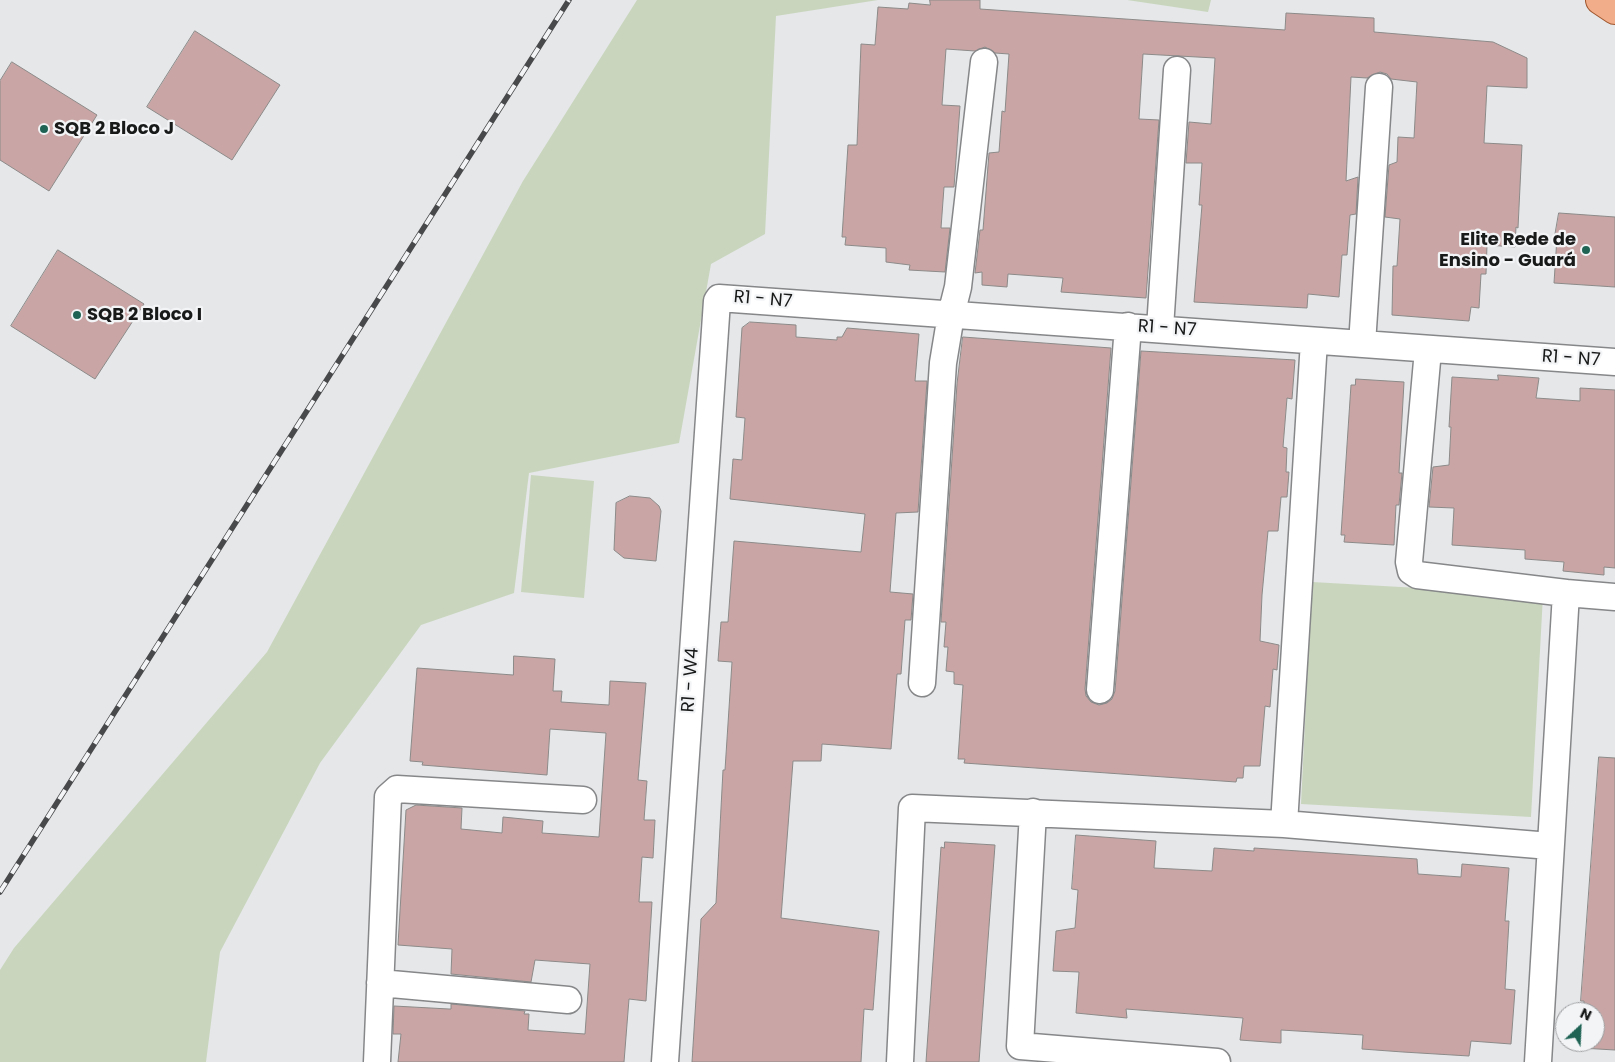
<!DOCTYPE html>
<html>
<head>
<meta charset="utf-8">
<style>
  body { margin:0 }
  #map { position:relative; width:1615px; height:1062px; overflow:hidden; background:#e5e7e9; font-family:Poppins,sans-serif }
  canvas { display:block }
  .north { position:absolute; left:1555px; top:1002px; width:50px; height:50px; box-sizing:border-box; background:#f2f4f6; border:1px solid #9b9c9e; border-radius:50%; rotate:25deg; font-size:14px; font-weight:700; line-height:20px; text-align:center; color:#181919 }
  .north::after { content:''; display:block; margin:auto; width:18px; height:22px; background:#1e6354; clip-path:polygon(50% 0,100% 100%,50% 72%,0 100%) }
</style>
</head>
<body>
<div id="map">
<canvas width="1615" height="1062"></canvas>
<div class="north">N</div>
</div>
<script>
const ctx = document.querySelector('canvas').getContext('2d');
ctx.lineJoin = 'round';
function fillPath(path, color) { ctx.fillStyle = color; ctx.fill(path, 'evenodd'); }
function trace(path, color, width, dash) { ctx.strokeStyle = color; ctx.lineWidth = width; ctx.lineCap = dash ? 'butt' : 'round'; ctx.setLineDash(dash || []); ctx.stroke(path); }
function label(font, color, halo, rows, align = 'center') {
  ctx.font = font + ' Poppins,sans-serif'; ctx.lineWidth = 4.5; ctx.setLineDash([]); ctx.textBaseline = 'middle'; ctx.strokeStyle = halo; ctx.fillStyle = color; for (const [text, x, y, turn = 0] of rows) {
    ctx.save(); ctx.translate(x, y); ctx.rotate((+turn || 0) * Math.PI / 180); ctx.textAlign = isNaN(turn) ? turn : align; if (halo) ctx.strokeText(text, 0, 0); ctx.fillText(text, 0, 0); ctx.restore();
  }
}
fillPath(new Path2D(`
  M637,0h241l-102,16 -11,218 -54,30 -32,179 -150,30 -15,120 -93,32 -101,138 -100,189 -14,110h-206v-92l14,-22 253,-296 256,-471z
  M1127,0h84l-3,12z
  M531,475l63,6 -10,117 -63,-6z
  M1312,582l231,13 -12,222 -230,-13z`), '#c9d6bd');
const building = new Path2D(`
  M930,0h50v9l305,21 1,-17 88,5v14l119,10 34,16v30l-40,-2 -3,57 38,2 -4,83 -2,-1 -1,20 -28,-2 -1,29h-5l-2,34 -8,-1 -2,14 -77,-6 1,-49h4l3,-47 -15,-2 4,-52 8,-3 1,-25 16,1 3,-56 -26,-3 -4,-5 -7,-2 -13,6 -16,-1 -5,104 12,-4 -2,37 -6,1 -3,40h-5l-3,42 -31,-3 -1,14 -113,-6 8,-97h-3l3,-42h-16l3,-41 22,2 4,-66 -72,-4 -4,65 20,1 -13,178 -85,-6 2,-14 -55,-4 -1,13 -25,-2v-13l-7,1 5,-43h3l6,-77 10,-1 3,-41 3,1 4,-58 -14,-1 -10,-6 -10,4 -29,-2 -4,56 18,1 -6,81h-10l-3,41h9l-5,44 -36,-2 1,-5 -24,-3v-14l-41,-3 1,-8h-4l6,-92h9l4,-101 14,1 3,-38 30,2 1,-6 21,2z
  M195,31l85,54 -48,75 -85,-53z
  M12,62l85,53 -48,76 -49,-31v-79z
  M1559,213l56,4v70l-61,-4 3,-46 -2,-1z
  M58,250l86,54 -49,75 -84,-53z
  M750,322l46,3v12l41,3v-3h5l5,-9 72,6 -4,47h12l-9,131 -22,1 -6,79 23,2 -2,26h-6l-4,54h-4l-6,75 -69,-5 -1,17h-28l-12,157 98,13 -6,79 -9,-1 -3,53h-169l9,-143 15,-16 7,-133h2l7,-108 -14,-1 3,-39h7l6,-81 127,11 4,-38 -135,-15 3,-40 9,1 3,-42 -9,-1 6,-89z
  M963,337l148,11 -26,341 1,7 5,6 8,3 8,-2 5,-4 3,-8 26,-340 154,9 -3,39 -5,-1 -4,49 4,1 -1,24h3l-2,25h-6l-3,34h-10l-6,64 -2,46 19,4 -2,25 -4,-1 -3,38 -5,-1 -5,60h-16l-1,12h-6l-1,4 -272,-19 1,-4h-7l5,-74 -9,-1v-12l-8,-1 2,-24h-4l2,-25h-5l16,-238z
  M1498,375l41,3 -3,20 44,3v-13l35,2v178l-11,-1v8l-41,-4 1,-9 -39,-3v-9l-73,-5 2,-37 -25,-1 4,-40 16,-2 2,-38h-2l3,-50 46,3z
  M1356,379l48,3 -5,91h3l-3,32h-3l-2,40 -50,-3 1,-7h-4l10,-150h4z
  M630,496l20,2 9,8 2,5 -5,50 -32,-3 -10,-8 2,-47z
  M514,656l41,3 -2,32h9l-1,11 48,3 1,-24 36,2 -8,97 9,1 -3,39h11l-2,38 -11,-1 -3,45h13l-6,99 -17,-2 -5,63h-226l3,-28h-8l1,-28 55,3h2v-5l74,7 -1,3h5l-1,16 57,4 5,-70 -55,-4 -4,22 -80,-8 1,-25 -54,-4 8,-135 10,-5 46,3 -1,21 41,4 1,-16 40,4 -1,12 57,4 7,-104 -56,-4 -3,46 -125,-10 1,-3 -13,-1 7,-93 96,7z
  M1599,757l16,1v292l-34,-2 1,-6h13v-30h-11v-11h-3z
  M1076,835l80,6 -2,27 58,3 2,-23 40,3v-3l163,11 1,15 43,3 1,-13 47,4 -4,53h4l-4,68 10,1 -4,54 -40,-3 -2,15 -66,-4 -41,-3 1,-14 -82,-5v13l-41,-3 3,-22 -117,-9 1,9 -51,-5 3,-41 -26,-1 3,-40 19,-3 3,-38 -6,-1z
  M945,842l50,3 -16,217h-53l15,-215 3,1z`);
fillPath(building, '#c9a6a5');
trace(building, '#8c8a89', 1);
const minor = new Path2D(`
  M1160,328l17,-258
  M1362,344l17,-257
  M1428,350l-19,212 2,9 6,4 149,18
  M922,683l21,-320 8,-48 7,-28 26,-225
  M1100,690l28,-364
  M1033,812l-13,234 197,16
  M1284,824l30,-483
  M380,983l188,17
  M377,1062l11,-265 9,-8 186,11
  M665,1062l52,-761 2,-3 896,64
  M900,1062l12,-254 372,16 266,22
  M1538,1062l28,-469 49,4`);
const major = new Path2D(`
  M1600,0l15,10`);
trace(minor, '#868789', 29);
trace(major, '#9f562e', 30);
trace(minor, '#fff', 26);
trace(major, '#f1ad89', 28);
const rail = new Path2D(`
  M0,892l569,-892`);
trace(rail, '#48494a', 5.5);
trace(rail, '#f2f4f6', 4, [11]);
for (const [x, y, r, color] of [
  [44,129,5,"#1e6354"],
  [1586,250,5,"#1e6354"],
  [77,315,5,"#1e6354"]
]) { const dot = new Path2D(); dot.arc(x, y, r, 0, 2 * Math.PI); ctx.fillStyle = color; ctx.fill(dot); trace(dot, '#f2f4f6', 2); }
label('bold 18px', '#181919', '#f2f4f6', [
  ["SQB 2 Bloco J",54,129],
  ["Elite Rede de",1576,240,"right"],
  ["Ensino - Guará",1576,261,"right"],
  ["SQB 2 Bloco I",87,315]
], 'left');
label('18px', '#181919', '#f2f4f6', [
  ["R1 - N7",763,300,5],
  ["R1 - N7",1167,329,4],
  ["R1 - N7",1571,359,4],
  ["R1 - W4",691,680,-86]
]);
</script>
</body>
</html>
